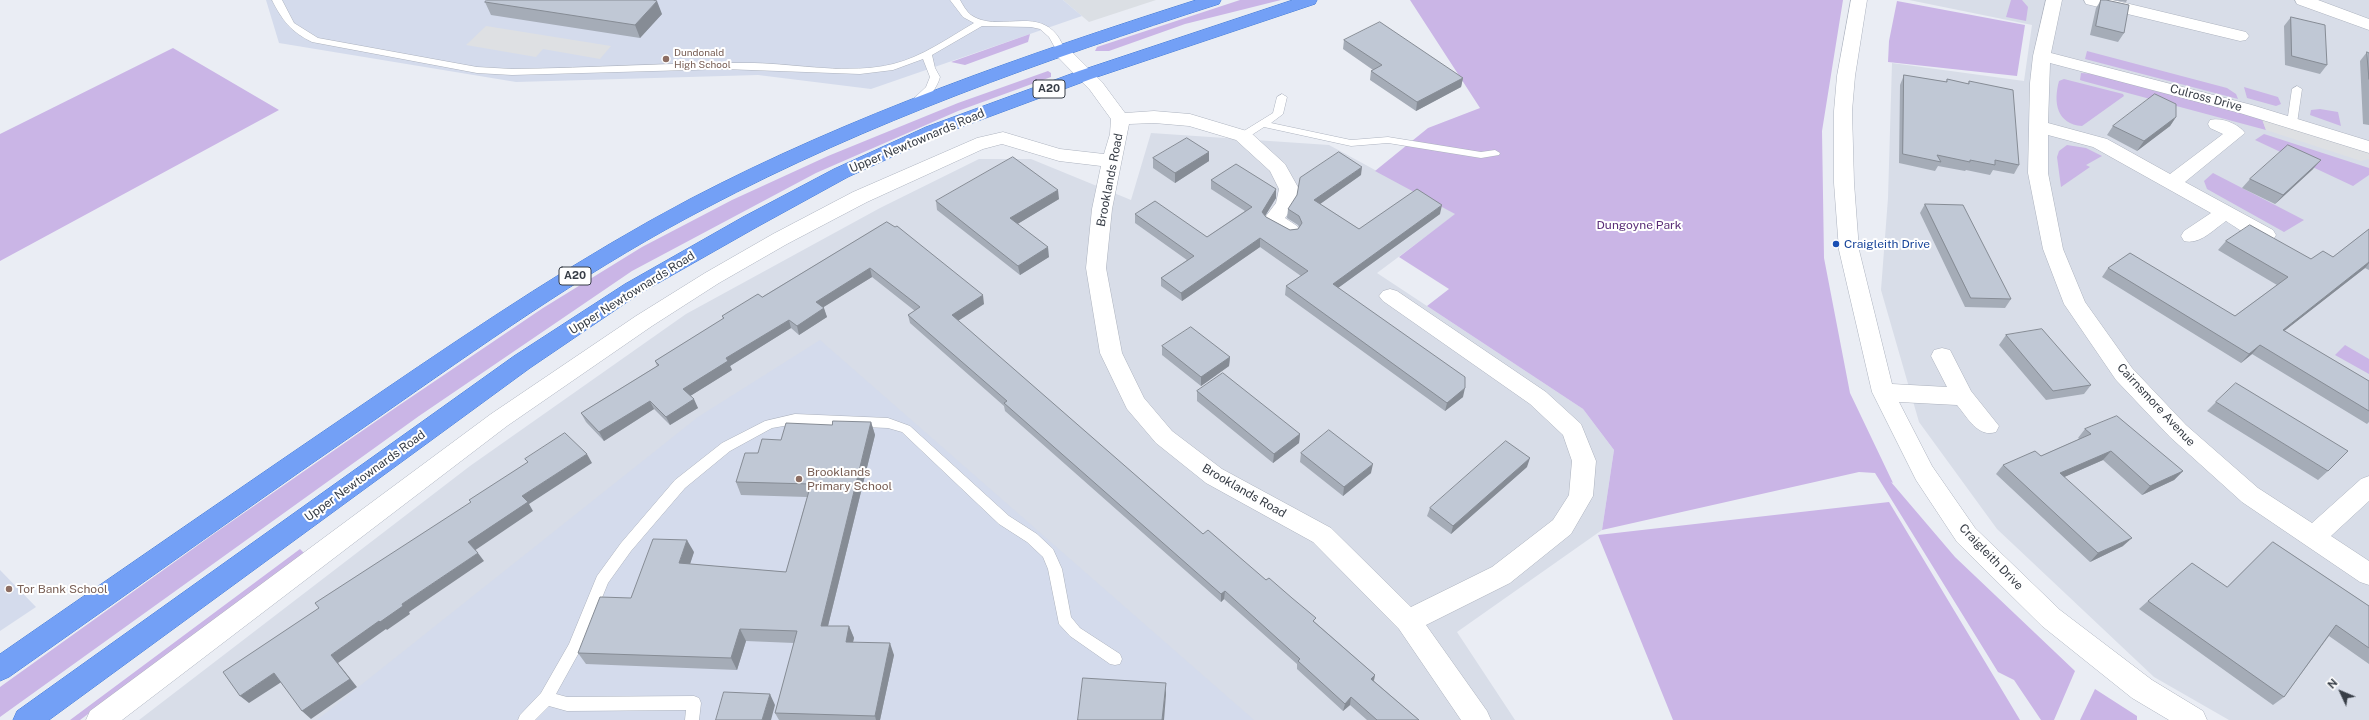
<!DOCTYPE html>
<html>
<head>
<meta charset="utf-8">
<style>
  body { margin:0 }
  #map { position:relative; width:2369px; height:720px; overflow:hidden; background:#eaedf4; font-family:"Public Sans",sans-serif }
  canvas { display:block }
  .north { position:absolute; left:2321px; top:672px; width:40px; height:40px; -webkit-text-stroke:3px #fff; paint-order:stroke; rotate:314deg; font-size:11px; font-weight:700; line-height:16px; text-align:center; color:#383e47 }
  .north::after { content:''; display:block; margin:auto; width:14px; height:18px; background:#383e47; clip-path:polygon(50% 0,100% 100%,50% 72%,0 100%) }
</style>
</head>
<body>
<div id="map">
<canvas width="2369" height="720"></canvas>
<div class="north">N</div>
</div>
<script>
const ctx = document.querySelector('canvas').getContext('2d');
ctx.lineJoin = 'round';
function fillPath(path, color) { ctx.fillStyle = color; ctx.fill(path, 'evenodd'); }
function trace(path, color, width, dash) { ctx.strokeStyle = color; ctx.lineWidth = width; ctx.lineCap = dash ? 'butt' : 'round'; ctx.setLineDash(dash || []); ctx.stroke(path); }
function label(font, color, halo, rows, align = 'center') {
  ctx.font = font + ' "Public Sans",sans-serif'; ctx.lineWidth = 4; ctx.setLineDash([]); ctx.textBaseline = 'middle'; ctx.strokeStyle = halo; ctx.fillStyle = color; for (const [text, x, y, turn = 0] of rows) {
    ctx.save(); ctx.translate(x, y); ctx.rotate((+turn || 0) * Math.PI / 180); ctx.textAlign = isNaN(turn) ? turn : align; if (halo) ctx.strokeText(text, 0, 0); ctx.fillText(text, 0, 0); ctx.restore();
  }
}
fillPath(new Path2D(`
  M1909,0h460v720h-140l-75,-43 -157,-148 -78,-107 -38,-132 7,-92 4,-135 132,18 8,-56z
  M1151,133l178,12 127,69 -79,59 206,136 31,41 -12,80 -145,102 58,88h-1376l331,-254 216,-152 194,-106 99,-49h52l100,41z`), '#d8dde8');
fillPath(new Path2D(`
  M1063,0h93l-67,22z`), '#dbdfe4');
fillPath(new Path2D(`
  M266,0h797l19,16 -211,73 -113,-14 -242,7 -237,-39z
  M820,340l434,380h-937l381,-303z
  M0,570l36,37 -36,24z`), '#d4dbec');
fillPath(new Path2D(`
  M1240,0h41l-96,24 -76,27h-14l2,-4z
  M1410,0h433l-21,131 2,127 26,135 43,90 -2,-1 64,75 120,114 -21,49h-13l-27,-40 -16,-8 -123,-199 -16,-1 -257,58 12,-80 -31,-41 -156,-103 22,-17 -50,-32 56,-43 -80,-43 53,-43 52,-20z
  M2011,0h11l6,7 -2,14 -20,-4z
  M1897,1l128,24 -8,51 -129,-14 1,-21z
  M1030,34l-2,8 -63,23 -14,-3z
  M173,48l106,62 -279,151v-127z
  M2087,51l140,37 9,6 2,5 -153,-40z
  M1048,71l3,2v4l-93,34 -142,62 -184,98 -213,145 -419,301v-30l215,-154 183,-127 145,-98 99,-61 90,-47 96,-44 130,-53z
  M2081,73l14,1 167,45 4,11 -183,-49 -3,-1z
  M2064,79l59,15 1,2 -42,30c-25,-2 -29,-23 -23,-45z
  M2244,87l34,10 3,7 -5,2 -29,-8z
  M2320,109l18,3 3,14 -31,-11 1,-5z
  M2264,134l105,34v7l-16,11 -98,-46z
  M2067,145l19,3 16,8 -16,9 4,2 -29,20 -4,-30 2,-6z
  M2213,173l91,47 -20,12 -77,-43 -3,-8z
  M2345,345l24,14v15l-34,-19z
  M1889,502l131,218h-347l-75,-185z
  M300,549l4,4 -224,167h-10z
  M2095,689l42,27v4h-57z`), '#cab5e6');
fillPath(new Path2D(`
  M486,26l125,20 -11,13 -57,-10 -7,8 -70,-12z
  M2262,119l107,34v6l-8,2 -95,-31z`), '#dee0e3');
const lane = new Path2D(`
  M272,0h10l12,23 24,15 159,29 35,2c81,-1 161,-7 242,-6 45,1 94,12 139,1 29,-7 55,-26 81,-41l-11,-6 -13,-17h10c3,5 6,11 11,15 26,18 64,-8 86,20 3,4 6,11 9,16l-5,3 -3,-1 -9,-16 -9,-8 -9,-2 -49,-1 -50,29 3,13 5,9c-3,12 -15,27 -27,30l-5,-3 18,-17 4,-10 -7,-18 -30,11 -33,4 -136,-5 -212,6 -35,-2 -165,-31c-21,-10 -30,-22 -40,-42z
  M2297,86l5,3 -5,34 -5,3 -5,-3 5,-34z
  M1282,94l5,3 -4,17 -12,9 80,17 37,-3 93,15 14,-2 5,3 -1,2 -18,3 -93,-15 -37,3 -87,-19 -17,11h-8v-4l34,-21 4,-16z
  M795,414l93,4 22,8 99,90 28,18 16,15 9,20 9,48 9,11 40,26 2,5 -2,5 -5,1 -5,-1 -40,-28 -11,-12 -11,-55 -5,-12 -16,-15 -28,-18 -97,-92 -14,-4 -93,-4 -23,4 -42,23 -45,37 -54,63 -23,32 -26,64 -26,47 11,3 127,-1 5,2 2,5 -2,17h-14l1,-10 -119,1 -18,-5 -14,14h-17l2,-5 21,-22 28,-49 28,-68 24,-33 54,-63 47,-37 43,-22z`);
const street = new Path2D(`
  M1851,0h16l-12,76 -3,35 2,72 5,67 33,134 55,3 -16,-31 3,-6 8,-2 8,2 21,41 28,35 -3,6c-18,6 -28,-14 -39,-27l-58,-3 33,64 43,62 85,82 92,70 51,31 4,9h-38l-37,-22 -90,-72 -85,-84 -41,-62 -44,-88 -33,-142 -5,-67v-72l3,-35z
  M2046,0h16l-11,53 201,52 117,36v12l-129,-40 -190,-50 -2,60 59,16 63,35 53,-40 -13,-6 -2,-4 2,-4c11,-3 29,4 35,13l-60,49 88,48 3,5 -3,5c-16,4 -34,-11 -47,-19 -13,9 -26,24 -42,20l-3,-5 3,-5 27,-18 -118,-66 -45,-12v38l15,76 22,53 47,66 54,57 72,63 54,35 49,-44 8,-3v25l-38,35 38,25v24l-9,-3 -118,-80 -72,-65 -54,-57 -52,-76 -21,-55 -15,-76 2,-90 3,-27z
  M2084,0h29l133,32 3,4 -3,4 -6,1 -154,-37z
  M2295,0h23l51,19v11l-72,-26z
  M1061,46l6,1 35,35 23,31 29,-2 36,3 60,18 35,32 14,25 -4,15 -10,14 12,8 3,5 -3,5 -7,2 -24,-13 -3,-5 13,-17 3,-14 -9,-18 -34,-31 -47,-14 -35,-3 -25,1 -17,85 -6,59 16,85 22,45 28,33 50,38 109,59 80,79 81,-40 61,-47 16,-25 3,-34 -9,-26 -33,-31 -147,-103 -4,-5 4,-5 7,-2 7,2 149,101 35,32 15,37 -3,35 -22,38 -61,49 -84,42 61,86 4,9h-30l-62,-91 -86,-87 -107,-59 -50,-40 -29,-34 -27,-56 -14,-85 6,-59 9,-43 -42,-5 -57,-17 -19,5 -116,53 -80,42 -68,39 -67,43 -145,100 -385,294h-36l4,-9 401,-297 145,-98 69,-43 68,-39 80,-42 124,-54 26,-6 57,17 44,5 6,-20 1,-15 -21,-29 -38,-39 3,-4z`);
const highway = new Path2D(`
  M1196,0h25l-2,4c-175,56 -350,118 -513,204 -108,56 -208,126 -307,195 -131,90 -260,183 -390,274l-9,4v-27c127,-88 253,-175 381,-262 100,-68 201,-136 309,-193 161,-84 334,-144 506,-199z
  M1293,0h24l-2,4 -224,75 -151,56 -92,42 -91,50 -118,67 -109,74 -481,352h-36l4,-9 497,-355 111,-72 118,-67 91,-48 92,-42 153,-56z`);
trace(lane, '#adb3bf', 1);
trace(street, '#adb3bf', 1);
trace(highway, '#427ad5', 1);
fillPath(lane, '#fff');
fillPath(street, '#fff');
fillPath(highway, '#73a0f6');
fillPath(new Path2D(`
  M2101,0h5l18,33 -6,9 -28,-7 6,-27z
  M2112,0h15l-1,2z
  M485,2l177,12 -22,24 -149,-23z
  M2291,17l36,48 -7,9 -35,-9 -1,-39z
  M1344,40l119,38 -2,9 -45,24 -46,-31 1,-9 2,-1 -30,-21z
  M2367,52l2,1v72l-6,-1 -3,-63z
  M1904,75l42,7 1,-3 21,5 1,-3 50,84 -5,9 -21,-4 -3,5 -24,-5 -1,1 -27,-5 -3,5 -36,-8 1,-78z
  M2176,117l-6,9 -33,25 -30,-16 6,-9z
  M1209,152v9l-34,22 -22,-15v-10z
  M2313,169l-38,35 -33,-16 8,-9z
  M1361,175l-41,29 39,25 81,-15 -102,74 125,109 -18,14 -160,-116 1,-9 15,-10 -41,-29 -78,54 -21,-15v-8l26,-18 -52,-37v-9l72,23 38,-26 -34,-22v-9l65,18 -11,18 1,1 24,13 8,-1 1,-2 -1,-2 -11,-7 1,-9z
  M1059,199l-42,25 32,33 -29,18 -83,-65 -1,-9z
  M1925,204l86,95 -6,9 -40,-1 -45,-94z
  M887,222l97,82 -26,17 245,213 113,89 59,52 -1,6 45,39h-52l-17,-15 -7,6 -46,-42v-5l-73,-65 -3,3 -216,-191 -1,-5 -94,-83 -2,-8 7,-4 -43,-34 -49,30 4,10 -28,18 -8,-7 -61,38 2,4 -42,26 8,12 -28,17 -16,-16 -50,32 -18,-19 -5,-9 76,-47 -2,-5 68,-42 -1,-3 40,-19z
  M2369,229v41l-4,-2 -81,63 85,50v41l-2,2 -115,-70 -11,9 -139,-86 6,-9 127,48 42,-31 -59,-35 8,-9 85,18 22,-2z
  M2006,335l85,50 -7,9 -38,6 -47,-55z
  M1162,346l68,11 -1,9 -28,20 -39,-31z
  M1197,391l103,43 -1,9 -26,20 -76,-62z
  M2216,402l112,69 -10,9 -111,-69z
  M871,422l4,13 -47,191h21l5,12 -1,4 41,13 -14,65h-101l-4,-7 19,-70 -48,-2 -9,29 -151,-6 -8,-11 53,-55 63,-46 -4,12 96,8 21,-75 -66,-2 -5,-13 22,-29 23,-13 51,-15z
  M2085,429l98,42 -9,9 -32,15 -39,-35 -39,17 59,69 -33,16 -94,-88 7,-9 38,-9 38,-17 -1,-1z
  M1301,453l70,20 -28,23 -43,-34z
  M1527,467l-76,67 -24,-18 3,-8z
  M2273,542l96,64v58l-40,-28 -45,61 -11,8 -134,-96 9,-8 79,-14z`), '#a5acb7');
fillPath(new Path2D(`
  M657,1l5,13 -22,24 -5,-13z
  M1463,78l-2,9 -45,24 1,-9z
  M2176,117l-6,9 -33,25 7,-10z
  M1209,152v9l-34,22v-10z
  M2321,160l-8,9 -38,35 8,-9z
  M1362,167l-1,8 -48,34 1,-9z
  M1276,189v9l-14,23v-9z
  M1058,190l1,9 -48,29 -1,-10z
  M1442,205l-2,9 -109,79 2,-9z
  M1260,238v9l-78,54 -1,-8z
  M1048,247l1,10 -29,18 -2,-9z
  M2369,262v1l-4,5 -91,71 9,-9z
  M870,268l2,9 -53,33 -3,-8z
  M983,295l1,9 -31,20 -1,-9z
  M824,308l3,9 -28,18 -2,-9z
  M789,320l2,8 -61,38 2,4 -45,28 -4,-9 43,-31z
  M2260,345l-8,9 -11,9 8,-9z
  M1230,357l-1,9 -28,20v-9z
  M1465,388l-2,9 -18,14 2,-8z
  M694,399l4,9 -28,17 -4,-8z
  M650,401l4,8 -50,32 -5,-9z
  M871,422l4,13 -50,203 -4,-12z
  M1300,434l-1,9 -26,20 1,-9z
  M2111,451l-8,9 -50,22 7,-9z
  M587,454l5,9 -63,41 4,7 -59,40 -6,-9 54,-46z
  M1530,458l-3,9 -76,67 2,-8z
  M1373,464l-2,9 -28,23 1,-9z
  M2183,471l-9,9 -32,15 8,-9z
  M2132,538l-9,8 -33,16 8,-9z
  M687,540l7,12 -8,24 -7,-13z
  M478,553l6,8 -75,51 1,2 -23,16 -1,-1 -48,34 19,24 -46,32 -9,-8 29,-56 71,-51z
  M1225,591l-1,8 -3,3v-8z
  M849,626l5,12 -4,16 -4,-12z
  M740,629l6,12 -9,29 -6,-12z
  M890,643l4,12 -14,65h-4l-1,-4z
  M274,673l9,8 -34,22 -9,-7z
  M1375,675l-2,8 -2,-4z
  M1166,683v12l-2,25h-2z
  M770,694l5,11 -4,15h-9z
  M1351,697l-1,8 -7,6 2,-7z`), '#868c95');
const building = new Path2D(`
  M487,0h166l4,1 -22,24 -150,-23z
  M2101,0h5l23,5 -5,28 -28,-7z
  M2291,17l34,8 2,40 -35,-9z
  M1380,22l83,56 -46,24 -46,-31 11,-6 -38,-25z
  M2367,52l2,1v26z
  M1904,75l43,7v-3l22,5v-3l44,9 6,75 -24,-5v5l-25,-5v2l-33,-7 4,7 -38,-8z
  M2155,94l21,10v13l-32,24 -31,-15z
  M1187,138l22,14 -34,21 -22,-15z
  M2288,145l33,15 -38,35 -33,-16z
  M1339,152l23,15 -48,33 45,29 58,-40 25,16 -109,79 132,93v11l-18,15 -161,-117 22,-15 -48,-33 -79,55 -20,-15 33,-22 -59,-42 20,-13 52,36 45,-30 -41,-27 25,-16 40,25 -14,23 4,5 24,13 8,-1 4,-6 -3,-7 -11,-7 9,-14 3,-17z
  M1013,157l45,33 -48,28 38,29 -30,19 -82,-65z
  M1925,204l38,1 48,94 -40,-1z
  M887,222l8,5 2,-1 86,69 -31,20 251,219 5,-4 58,50 3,-2 23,20 24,20 -3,3 62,54 -4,4 48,41h-42l-26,-23 -6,7 -47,-43 2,-2 -75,-68 -4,3 -217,-191 3,-2 -99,-86 12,-8 -50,-39 -54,34 8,6 -27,18 -8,-6 -63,38 2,3 -45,28 11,10 -28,18 -16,-16 -51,31 -18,-19 78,-48 -4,-4 69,-43 -2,-2 36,-22 4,3z
  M2250,225l61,34 12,-8 10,6 36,-28v33l-86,68 86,51v30l-109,-66 -11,9 -141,-86 22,-15 105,63 53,-39 -62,-36z
  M1191,327l39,30 -29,20 -39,-31z
  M2042,329l49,56 -38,6 -47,-56z
  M1223,373l77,61 -26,20 -77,-63z
  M2236,383l112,68 -20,20 -112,-69z
  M2117,416l66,55 -33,15 -39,-35 -51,22 72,65 -34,15 -95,-88 32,-14 6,5 50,-22 -6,-5z
  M833,421l38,1 -50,204h28l-3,16 44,1 -15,73 -100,-3 22,-82 -57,-2 -9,29 -153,-5 22,-56 31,1 22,-59 34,1 -8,23 107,9 25,-88 -75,-2 9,-29h13l4,-14 19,1 5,-17 46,2z
  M1329,430l44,34 -29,23 -43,-34z
  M565,433l22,21 -65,42 6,6 -60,40 10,11 -76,51 1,2 -23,16 -1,-1 -48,34 19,24 -48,32 -28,-38 -34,23 -17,-24 96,-64 -4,-5 156,-101 -2,-2 59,-38 -3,-3z
  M1506,441l24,17 -77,68 -23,-18z
  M2273,542l96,64v42l-33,-23 -52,72 -136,-96 44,-38 35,24z
  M1083,678l83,5 -4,37h-84z
  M724,692l46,2 -8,26h-46z`);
fillPath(building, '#c0c8d5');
trace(building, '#868c95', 1);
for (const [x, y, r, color] of [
  [666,59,4,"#8d6e63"],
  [1836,244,4,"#1a4fb4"],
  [799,479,4,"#8d6e63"],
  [9,589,4,"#8d6e63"]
]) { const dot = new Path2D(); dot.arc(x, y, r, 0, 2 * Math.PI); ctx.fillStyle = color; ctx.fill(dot); trace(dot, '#fff', 1.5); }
label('10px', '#785e54', '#fff', [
  ["Dundonald",674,53],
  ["High School",674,65]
], 'left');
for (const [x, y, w] of [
  [1049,89,32],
  [575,276,32]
]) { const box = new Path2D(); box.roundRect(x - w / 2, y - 9, w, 18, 3); ctx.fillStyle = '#fff'; ctx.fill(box); trace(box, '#383e47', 1); }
label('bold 11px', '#383e47', null, [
  ["A20",1049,89],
  ["A20",575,276]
]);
label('12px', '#383e47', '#fff', [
  ["Culross Drive",2206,98,15],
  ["Upper Newtownards Road",917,141,-23],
  ["Brooklands Road",1110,180,-79],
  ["Upper Newtownards Road",632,293,-32],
  ["Cairnsmore Avenue",2156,405,47],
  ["Upper Newtownards Road",365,476,-36],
  ["Brooklands Road",1244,491,30],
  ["Craigleith Drive",1991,557,46]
]);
label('12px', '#5a2e77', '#fff', [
  ["Dungoyne Park",1639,225]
]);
label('12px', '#164399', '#fff', [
  ["Craigleith Drive",1844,244]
], 'left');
label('12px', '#785e54', '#fff', [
  ["Brooklands",807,472],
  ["Primary School",807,486],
  ["Tor Bank School",17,589]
], 'left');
</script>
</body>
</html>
